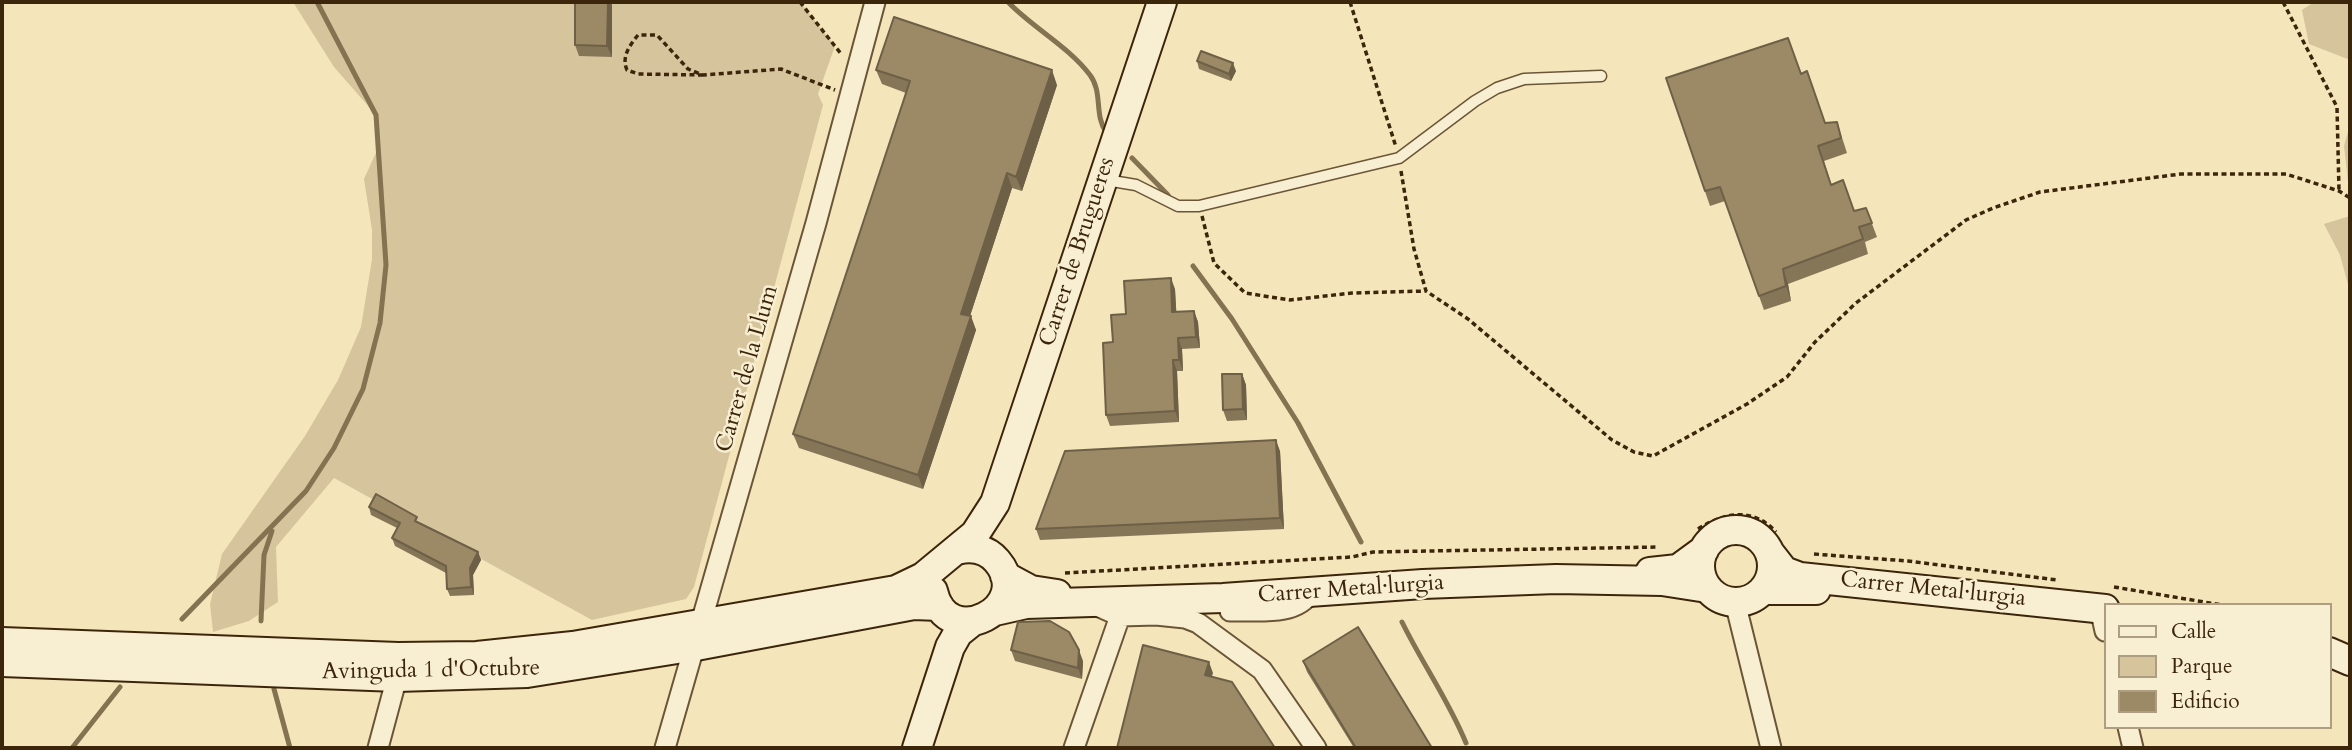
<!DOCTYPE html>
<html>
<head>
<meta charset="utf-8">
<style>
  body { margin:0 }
  #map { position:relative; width:2352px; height:750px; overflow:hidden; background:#f5e5ba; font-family:Cardo,serif }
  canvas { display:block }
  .frame { position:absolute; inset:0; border:4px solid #3c260b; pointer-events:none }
  .legend { position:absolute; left:2104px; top:603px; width:228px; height:126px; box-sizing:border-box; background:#f8eed2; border:2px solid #ad9e82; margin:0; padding:9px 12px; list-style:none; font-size:21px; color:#3c260b }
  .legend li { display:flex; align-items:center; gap:14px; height:35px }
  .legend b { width:35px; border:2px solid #ad9e82 }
</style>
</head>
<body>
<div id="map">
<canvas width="2352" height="750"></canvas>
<div class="frame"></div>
<ul class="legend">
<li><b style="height:9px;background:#f8eed2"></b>Calle</li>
<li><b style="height:19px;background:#d6c59c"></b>Parque</li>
<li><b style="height:19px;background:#9c8966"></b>Edificio</li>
</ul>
</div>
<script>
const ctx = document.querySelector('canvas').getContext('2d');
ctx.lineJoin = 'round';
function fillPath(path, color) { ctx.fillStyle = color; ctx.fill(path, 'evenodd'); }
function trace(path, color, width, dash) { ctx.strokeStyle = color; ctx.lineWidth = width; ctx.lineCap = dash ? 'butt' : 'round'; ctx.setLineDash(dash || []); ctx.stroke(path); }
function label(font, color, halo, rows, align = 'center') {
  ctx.font = font + ' Cardo,serif'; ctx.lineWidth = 5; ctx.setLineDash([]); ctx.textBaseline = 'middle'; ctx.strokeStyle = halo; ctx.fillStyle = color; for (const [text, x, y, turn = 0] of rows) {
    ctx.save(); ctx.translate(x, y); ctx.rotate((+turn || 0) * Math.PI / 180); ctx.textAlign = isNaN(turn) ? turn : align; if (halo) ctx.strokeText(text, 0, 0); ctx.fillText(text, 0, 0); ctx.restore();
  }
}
fillPath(new Path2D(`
  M293,2h507l35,44 -17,48 5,11 -129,482 -8,12 -94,21 -258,-142 -58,69 2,55 -29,19 -36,11 -3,-28 12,-50 83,-118 33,-56 23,-53 11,-68v-29l-8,-51 15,-33 -3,-31 -42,-48z
  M2350,2v58l-41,-16 -7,-34 9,-6z
  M2350,125v74l-6,-53z
  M2350,216v76l-10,-37 -16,-31z`), '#d6c59c');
trace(new Path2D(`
  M1008,2c25,26 60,44 82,73 13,17 4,40 16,57
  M1132,158l36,37
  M1193,266l39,53 66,104 63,119
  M182,619l124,-128 28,-43 29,-59 17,-66 6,-58 -10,-150 -59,-113
  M261,621l3,-66 8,-24
  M1402,622c20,41 47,79 64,121
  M274,689l16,59
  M72,748l48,-61`), '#857250', 5);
const lane = new Path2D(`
  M1106,180l30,5 42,21h21l200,-48 76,-57 22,-13 27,-9 77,-3`);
const street = new Path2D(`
  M1735,602l36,146
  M1095,605l25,11 36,-1 29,3 13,5 64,47 54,78
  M2100,608l5,23
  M1230,611c26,-1 66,6 81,-19
  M2128,727l5,21
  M378,748l19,-71
  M665,748l151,-525 59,-221
  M1074,748l46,-132`);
const secondary = new Path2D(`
  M1700 566a36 36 0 1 1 72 0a36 36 0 1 1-72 0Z
  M1770,553l14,18 16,6 305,32
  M1650,572l28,-3 26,-19
  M1005,576l26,14 26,4
  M1763,590h53
  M933,591c14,63 103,16 64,-30 -10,-12 -25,-15 -40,-11
  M995,611l31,-7 197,-6 200,-14 133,-5 106,2 45,7
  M2,642l396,15 79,-1 96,-10 323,-56 27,-13 52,-43 20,-31 167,-501
  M2329,652l21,9
  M2,662l395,15 130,-4 169,-27 218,-41 25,1
  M917,748l33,-101 8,-14 15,-12`);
trace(lane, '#6a5637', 13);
trace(street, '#6a5637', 23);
trace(secondary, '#3c260b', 32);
trace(new Path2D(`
  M800,2l42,53
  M1350,2l46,145
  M2283,2l54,105 2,84
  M703,75l-65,-1 -11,-4c-6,-13 3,-25 11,-35h19l31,34 15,6 78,-6 54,21
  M1401,171l13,78 12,42 42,28 144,121 22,12 19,4 94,-52 40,-27 28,-35 41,-39 110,-83 27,-12 47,-16 141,-18h105l53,17 11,7
  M1202,216l12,47 31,30 45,7 62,-7 74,-2
  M1698,529c27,-17 55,-22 78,3
  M1814,554l94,7 149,19
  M1065,573l287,-16 21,-5 285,-5
  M2114,587l108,18`), '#3c260b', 3.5, [5, 3.5]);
trace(lane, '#f8eed2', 10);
trace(street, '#f8eed2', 19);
trace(secondary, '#f8eed2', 28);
fillPath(new Path2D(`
  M612,5v52l-33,-1 -4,-11z
  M1197,61l39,10 -5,10 -32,-12z
  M876,70l181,15 -35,106 -10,-3 -42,128 6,14 -53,159 -124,-41 -6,-14 113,-341 -24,-9z
  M1801,74l24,49 12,-1 10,31 -23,8 7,23 23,27 12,-3 11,29 -12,5 3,12 -80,30 3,17 -27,9 -39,-109 -15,5 -44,-128z
  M1175,289l1,23 18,-1 4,11 2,26 -18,1 1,22h-6l2,51 -69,4 -4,-11 7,-73 13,-28z
  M1242,374l4,11 1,35 -20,1 -4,-11z
  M1280,451l4,78 -244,11 -4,-11z
  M369,507l50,16 59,29 3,8 -8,15 1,20 -24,1 -3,-7 -1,-16 -51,-27 -3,-8 5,-10 -26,-13z
  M1011,650l72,11 -1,18 -67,-18z
  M1303,661l129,87h-78l-47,-76z`), '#867658');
fillPath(new Path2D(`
  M608,2h3l1,3v52l-5,-11z
  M1233,63l3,8 -5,10 -2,-7z
  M1052,70l5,15 -35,106 -6,-14z
  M1007,173l5,15 -46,140 -5,-14z
  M1783,269l5,15 3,17 -5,-15z
  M1171,278l4,11 2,34 -5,-11z
  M1194,311l4,11 2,26 -4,-11z
  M971,316l5,14 -53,159 -5,-14z
  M1178,338l4,11 1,22 -4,-11z
  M1173,360l4,11 2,51 -4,-11z
  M1242,374l4,11 1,35 -4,-11z
  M1276,440l4,11 4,78 -4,-11z
  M478,552l3,8 -8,15 1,20 -3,-8 -1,-19z
  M1079,650l4,11 -1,18 -4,-11z
  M1209,662l4,11 -4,13 -4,-11z`), '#6d6047');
const building = new Path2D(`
  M575,2h33l-1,44 -32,-1z
  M894,17l158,53 -36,107 -9,-4 -46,141 10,2 -53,159 -125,-41 117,-353 -34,-11z
  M1788,38l13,36 6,-3 18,52 12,-1 4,16 -23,8 13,39 12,-5 11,31 12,-3 6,15 -13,4 4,12 -80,30 3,17 -27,10 -39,-109 -15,4 -39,-113z
  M1201,51l32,12 -4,11 -32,-13z
  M1171,278l1,34 22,-1 2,26 -18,1 1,22h-6l2,51 -69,4 -3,-72 10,-1 -2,-27 15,-1 -2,-33z
  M1222,374h20l1,35 -20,1z
  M1276,440l4,78 -244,11 29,-78z
  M376,494l41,23 -2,4 63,31 -8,16 1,19 -24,2 -1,-23 -54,-28 8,-15 -31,-16z
  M1050,621l19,11 10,18 -1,18 -67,-18 7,-28z
  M1358,627l74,121h-76l-53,-87z
  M1143,645l66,17 -4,13 27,7 43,66h-158z`);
fillPath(building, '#9c8966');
trace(building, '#6d6047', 2);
label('23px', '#3c260b', '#f8eed2', [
  ["Carrer de Brugueres",1078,252,-72],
  ["Carrer de la Llum",748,369,-74],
  ["Carrer Metal·lurgia",1351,590,-4],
  ["Carrer Metal·lurgia",1933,590,6],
  ["Avinguda 1 d'Octubre",431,671,-1]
]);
</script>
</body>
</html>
